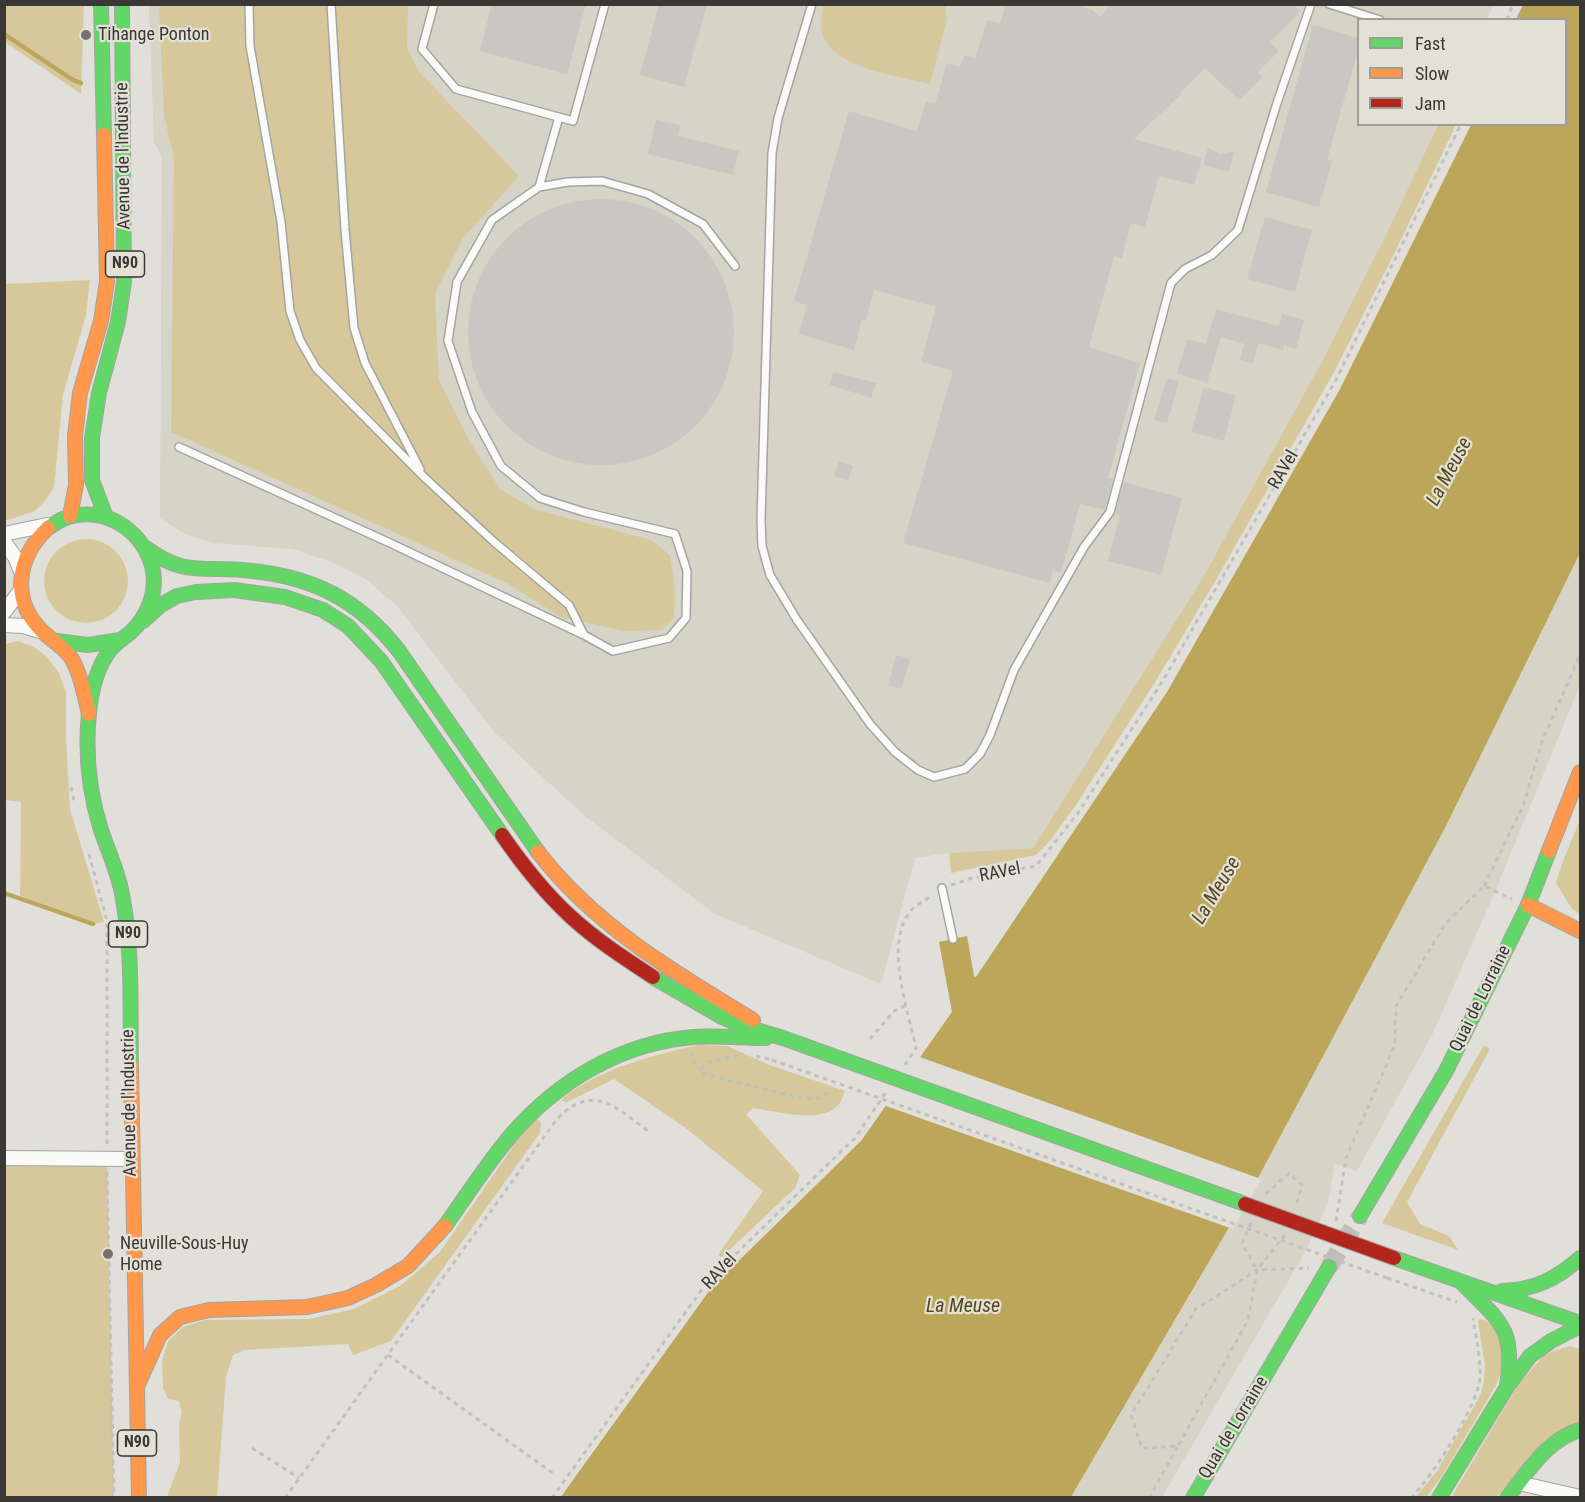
<!DOCTYPE html>
<html>
<head>
<meta charset="utf-8">
<style>
  body { margin:0 }
  #map { position:relative; width:1585px; height:1502px; overflow:hidden; background:#e0dfd9; font-family:"Roboto Condensed",sans-serif }
  canvas { display:block }
  .frame { position:absolute; inset:0; border:6px solid #393834; pointer-events:none }
  .legend { position:absolute; left:1357px; top:18px; width:210px; height:108px; box-sizing:border-box; background:#e3e0d6; border:2px solid #9f9d95; margin:0; padding:8px 10px; list-style:none; font-size:18px; color:#393834 }
  .legend li { display:flex; align-items:center; gap:12px; height:30px }
  .legend b { width:30px; border:2px solid #9f9d95 }
</style>
</head>
<body>
<div id="map">
<canvas width="1585" height="1502"></canvas>
<div class="frame"></div>
<ul class="legend">
<li><b style="height:8px;background:#63d668"></b>Fast</li>
<li><b style="height:8px;background:#ff974d"></b>Slow</li>
<li><b style="height:8px;background:#b3261e"></b>Jam</li>
</ul>
</div>
<script>
const ctx = document.querySelector('canvas').getContext('2d');
ctx.lineJoin = 'round';
function fillPath(path, color) { ctx.fillStyle = color; ctx.fill(path, 'evenodd'); }
function trace(path, color, width, dash) { ctx.strokeStyle = color; ctx.lineWidth = width; ctx.lineCap = dash ? 'butt' : 'round'; ctx.setLineDash(dash || []); ctx.stroke(path); }
function label(font, color, halo, rows, align = 'center') {
  ctx.font = font + ' "Roboto Condensed",sans-serif'; ctx.lineWidth = 4.5; ctx.setLineDash([]); ctx.textBaseline = 'middle'; ctx.strokeStyle = halo; ctx.fillStyle = color; for (const [text, x, y, turn = 0] of rows) {
    ctx.save(); ctx.translate(x, y); ctx.rotate((+turn || 0) * Math.PI / 180); ctx.textAlign = isNaN(turn) ? turn : align; if (halo) ctx.strokeText(text, 0, 0); ctx.fillText(text, 0, 0); ctx.restore();
  }
}
fillPath(new Path2D(`
  M149,5h1344l-6,14 -129,1v104l80,1 -53,112 -65,128 -118,214 -169,269 -84,5 -34,5 -34,126 -166,-70 -129,-97 -92,-85 -97,-126 -31,-27 -32,-16 -42,-14 -79,-6 -27,-8 -26,-17 2,-362 -8,-14z
  M1580,553v132l-86,209 -61,139 -13,24 -63,114 -22,-7 -7,39 -24,51 -142,243 -91,1 187,-320 188,-352z`), '#d6d3c7');
fillPath(new Path2D(`
  M4,5h80l-3,89 -76,-52z
  M159,5h249l-1,44 12,23 100,104 -56,62 -28,55 4,87 31,62 30,47 34,20 117,31 19,15 5,35 -1,27 -12,13 -38,1 -63,-14 -54,-34 -336,-151 3,-275 -10,-41z
  M824,5h121l2,13 -17,66c-30,-8 -99,-15 -108,-52 -2,-9 0,-19 2,-27z
  M1438,125h18l-62,129 -61,120 -116,204 -60,101 -83,129 -25,34 -13,13 -85,18 -2,-20 84,-5 169,-269 118,-214 65,-128z
  M90,280l-4,35 -23,80 -9,92 -9,14 -10,10 -30,10v-237z
  M44 581a42 42 0 1 1 84 0a42 42 0 1 1-84 0Z
  M18,641l16,6 13,10 12,16 7,19v48l4,69 34,113 -11,2 -73,-26 1,-96 -17,-2 1,-156z
  M1580,820v94l-8,-5 -16,-26 7,-22z
  M698,1045l29,1 43,19 75,26c-2,4 -3,10 -6,13 -16,21 -63,7 -86,4l-7,6 54,61 -5,13 -73,69 -4,-2 45,-64 -76,-62 -73,-50 -47,23 -5,-1 1,-3c39,-30 87,-42 135,-53z
  M1484,1045l6,4 -83,153 13,22 29,12 9,14 -76,-27z
  M537,1118l4,5 -1,10 -149,208 -38,14 -5,-11 -103,6 -12,5 -7,22 -9,120h-50l13,-35 -1,-39 3,-10 -3,-12 -11,-2 -5,-11 -1,-27 6,-20 15,-14 22,-7 104,-1 45,-10 46,-23 40,-34 81,-117z
  M5,1158l102,1 7,338 -109,1z
  M1479,1319c8,1 10,4 15,10 14,16 10,40 1,58l-53,89 -16,21 -11,1 22,-27 43,-75 4,-14 1,-17 -7,-43z
  M1570,1346l10,3v74l-43,25 -40,49 -46,1 67,-113 27,-31z`), '#d7c89c');
fillPath(new Path2D(`
  M1523,5h57v548l-134,273 -188,352 -187,319 -511,1 152,-211 149,-146 91,-129 -13,-70 28,-6 7,40 2,1 191,-285 173,-303 131,-264 95,-1v-104l-50,-1z`), '#bca659');
fillPath(new Path2D(`
  M917,1056l344,123 -28,50 -350,-124z`), '#e0dfd9');
trace(new Path2D(`
  M4,34l69,46 8,3
  M4,893l89,31`), '#bca659', 4.5);
fillPath(new Path2D(`
  M492,4h94l-19,70 -87,-23z
  M659,4h48l-23,83 -44,-12z
  M1006,4h66l21,6 7,7 12,-13h181l7,8 -30,30 9,9 -21,21 4,5 -23,23 -34,-32 -25,25 1,1 -47,45 68,19 -8,27 -35,-9 -14,51 -14,-4 -9,35 -8,-2 -25,91 51,16 -32,115 5,1 -8,31 -25,-6 -19,69 -8,-2 -3,12 -147,-40 50,-172 -32,-9 15,-55 -62,-17 -8,30 -4,-1 -8,31 -55,-16 8,-29 -13,-4 55,-190 68,20 9,-29 9,2 12,-41 13,4 4,-12 11,4 12,-39 13,3z
  M1313,25l46,13v9l-32,113 5,1 -13,46 -53,-15z
  M656,120l24,5 -2,11 61,15 -6,24 -85,-21z
  M1208,148l12,6 15,-3 -7,21 -25,-7z
  M468 332a133 133 0 1 1 266 0a133 133 0 1 1-266 0Z
  M1265,217l47,13 -17,62 -48,-13z
  M1216,309l63,17 3,-12 22,6 -8,29 -12,-4 -1,5 -24,-7 -7,21 -12,-4 4,-16 -23,-7 -14,46 -30,-10 10,-34 19,5z
  M833,372l43,11 -5,15 -41,-13z
  M1167,378l12,3 -12,42 -13,-3z
  M1204,387l32,9 -12,45 -33,-9z
  M839,461l14,5 -5,14 -14,-4z
  M1124,482l58,16 -21,77 -53,-14 12,-45 -5,-2z
  M896,655l14,4 -9,30 -13,-4z`), '#c8c7c2');
trace(new Path2D(`
  M1329,1267l31,-51`), '#bfbeb8', 18, [18, 9]);
const lane = new Path2D(`
  M331,4l14,226 9,98 11,35 55,106
  M434,4l-12,45 34,40 117,32 32,-117
  M812,4l-34,114 -6,35 -11,367 1,26 8,29 27,45 73,104 25,28 23,18 16,7 31,-8 15,-15 10,-19 24,-65 70,-123 26,-35 61,-229 14,-14 27,-14 26,-25 39,-127 34,-99
  M1329,4l51,16
  M539,187l20,-70
  M179,447l211,96 194,92 -15,-30 -76,-64 -69,-64 -108,-109 -16,-28 -10,-29 -9,-89 -31,-176 -1,-42
  M584,635l29,16 56,-13 17,-20 1,-47 -12,-37 -91,-22 -44,-14 -39,-32 -29,-54 -24,-71 9,-59 35,-62 47,-33 29,-5 34,-1 46,13 55,30 32,42
  M942,888l11,51`);
const street = new Path2D(`
  M4,534l43,-9
  M4,542l11,15 6,14
  M4,612l17,-22
  M4,625l19,1 17,5
  M4,1158l127,1
  M1519,1483l61,14`);
const fast = new Path2D(`
  M101,4l3,131
  M106,517l-14,-37v-42l7,-45 19,-71 6,-40 -2,-278
  M48,528c5,-3 10,-7 15,-9 39,-15 78,9 89,47 6,24 -3,49 -21,66 -8,7 -17,12 -23,21 -12,17 -17,40 -19,60 -4,39 0,79 12,117 7,21 17,42 21,64 11,56 8,115 9,172
  M146,548c36,27 54,19 96,22 67,5 116,28 157,81l139,201
  M143,621l18,-16 16,-9 19,-4 38,-2 51,7 38,13 25,16 33,35 121,174
  M57,641l31,4 32,-5
  M653,977l69,40 18,8 43,13
  M1360,1216l86,-145 82,-166 21,-54
  M445,1226c22,-31 43,-64 67,-92 47,-54 110,-91 181,-97 24,-2 49,1 73,1
  M1394,1258l186,65
  M1462,1283c37,38 54,45 45,102
  M1502,1291c32,-1 55,-12 78,-33
  M1193,1498l136,-231
  M1439,1498l68,-111 23,-31 21,-15 29,-15
  M1507,1498c21,-26 39,-58 73,-68`);
const slow = new Path2D(`
  M70,516l6,-31 -1,-49 5,-43 21,-72 6,-40 -3,-146
  M48,528c-31,29 -38,71 -6,103 9,9 20,15 28,25 11,17 14,39 19,58
  M1549,851l31,-79
  M538,852c57,74 137,121 215,168
  M1528,905l52,26
  M131,1066l8,432
  M137,1387l23,-52 20,-18 29,-7 98,-3 41,-9 28,-13 32,-19 37,-40`);
const jam = new Path2D(`
  M502,835c20,29 42,57 68,81 26,24 54,42 83,61`);
trace(lane, '#a5a49f', 10);
trace(street, '#a5a49f', 16);
trace(fast, '#a5a49f', 16);
trace(slow, '#a5a49f', 16);
trace(jam, '#a5a49f', 16);
trace(new Path2D(`
  M1507,20l6,-16
  M71,787l3,14
  M89,854l18,67v224
  M951,885l21,-7 64,-12 42,-53 84,-131 174,-302 125,-256
  M1484,886l39,-80 20,-67 37,-84
  M870,1039l24,-28 13,-6
  M691,1052l3,10 7,9
  M738,1055l-33,8 -4,8 5,4 100,24 13,-1 11,-7
  M756,1056l16,4
  M905,1065l11,-17c-8,-38 -32,-104 -6,-136 5,-7 16,-12 23,-17
  M107,1172l7,326
  M1266,1194l23,-21 13,12 -6,21
  M1336,1221l10,-63 49,-113 1,-39 49,-82 39,-38 28,13
  M1251,1223l-9,20 15,27
  M1285,1235l-28,35 -9,50 -70,126 -36,2 -11,-33 65,-106 61,-39 52,-2
  M1387,1278l70,24
  M388,1355l166,119
  M252,1448l47,30
  M285,1498l272,-379c37,-38 60,-10 94,14
  M552,1498l156,-217 147,-143 31,-46
  M1149,1498l29,-52
  M1411,1498c21,-22 66,-90 69,-120 1,-20 -4,-40 -7,-60`), '#c1c0bf', 3, [4.5, 4.5]);
trace(lane, '#fafaf9', 7);
trace(street, '#fafaf9', 14);
trace(fast, '#63d668', 14);
trace(slow, '#ff974d', 14);
trace(jam, '#b3261e', 14);
const fastBridge = new Path2D(`
  M783,1038l462,166`);
const jamBridge = new Path2D(`
  M1245,1204l149,54`);
trace(fastBridge, '#a5a49f', 16, []);
trace(jamBridge, '#a5a49f', 16, []);
trace(new Path2D(`
  M772,1060l615,218`), '#c1c0bf', 3, [4.5, 4.5]);
trace(fastBridge, '#63d668', 14);
trace(jamBridge, '#b3261e', 14);
for (const [x, y, r, color] of [
  [86,35,6,"#73726e"],
  [108,1254,6,"#73726e"]
]) { const dot = new Path2D(); dot.arc(x, y, r, 0, 2 * Math.PI); ctx.fillStyle = color; ctx.fill(dot); trace(dot, '#e3e0d6', 2); }
for (const [x, y, w] of [
  [125,264,39],
  [128,934,39],
  [137,1443,39]
]) { const box = new Path2D(); box.roundRect(x - w / 2, y - 13, w, 26, 4.5); ctx.fillStyle = '#e3e0d6'; ctx.fill(box); trace(box, '#393834', 1.5); }
label('bold 16px', '#393834', null, [
  ["N90",125,264],
  ["N90",128,934],
  ["N90",137,1443]
]);
label('18px', '#393834', '#e3e0d6', [
  ["Tihange Ponton",98,35],
  ["Neuville-Sous-Huy",120,1244],
  ["Home",120,1265]
], 'left');
label('18px', '#393834', '#e3e0d6', [
  ["Avenue de l'Industrie",124,156,-91],
  ["RAVel",1284,470,-60],
  ["RAVel",1000,873,-11],
  ["Quai de Lorraine",1481,999,-64],
  ["Avenue de l'Industrie",130,1103,-91],
  ["RAVel",720,1272,-47],
  ["Quai de Lorraine",1234,1428,-59]
]);
label('italic 20px', '#55481f', '#e3e0d6', [
  ["La Meuse",1450,472,-62],
  ["La Meuse",1217,891,-59],
  ["La Meuse",963,1307]
]);
</script>
</body>
</html>
